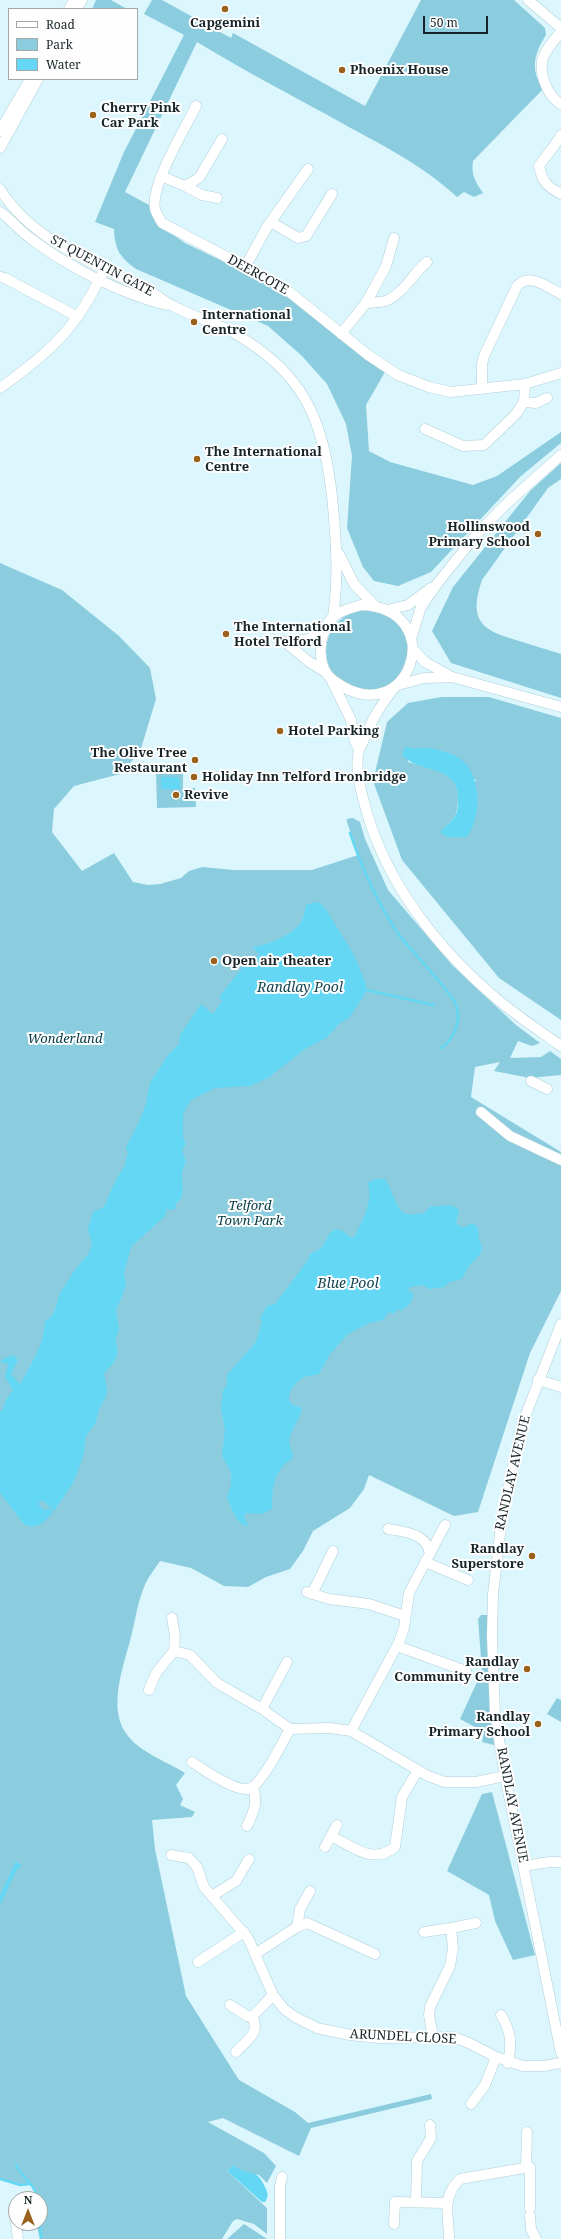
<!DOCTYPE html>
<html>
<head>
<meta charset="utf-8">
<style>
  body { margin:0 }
  #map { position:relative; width:561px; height:2239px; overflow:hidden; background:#dcf6fd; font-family:"Noto Serif",serif }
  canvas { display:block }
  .legend { position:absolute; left:8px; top:8px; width:130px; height:72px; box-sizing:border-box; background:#fefefe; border:1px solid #a2a7a8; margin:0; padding:5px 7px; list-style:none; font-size:12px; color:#182528 }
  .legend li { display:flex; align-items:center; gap:8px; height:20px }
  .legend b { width:20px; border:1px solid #a2a7a8 }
  .north { position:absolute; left:8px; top:2191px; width:40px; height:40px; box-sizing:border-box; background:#fefefe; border:1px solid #a2a7a8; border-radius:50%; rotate:0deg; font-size:11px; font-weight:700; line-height:16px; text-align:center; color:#182528 }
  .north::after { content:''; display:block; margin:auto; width:14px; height:18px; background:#99611c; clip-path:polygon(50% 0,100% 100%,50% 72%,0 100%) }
  .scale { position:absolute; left:423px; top:16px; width:65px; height:18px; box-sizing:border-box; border:2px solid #182528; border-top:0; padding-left:5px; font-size:12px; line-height:14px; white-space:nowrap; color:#182528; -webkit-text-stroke:3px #fefefe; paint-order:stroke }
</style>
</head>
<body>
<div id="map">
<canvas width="561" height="2239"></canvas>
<ul class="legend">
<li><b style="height:5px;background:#fff"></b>Road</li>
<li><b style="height:11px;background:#8bcdde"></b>Park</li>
<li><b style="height:11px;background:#63d7f3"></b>Water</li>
</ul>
<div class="north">N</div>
<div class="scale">50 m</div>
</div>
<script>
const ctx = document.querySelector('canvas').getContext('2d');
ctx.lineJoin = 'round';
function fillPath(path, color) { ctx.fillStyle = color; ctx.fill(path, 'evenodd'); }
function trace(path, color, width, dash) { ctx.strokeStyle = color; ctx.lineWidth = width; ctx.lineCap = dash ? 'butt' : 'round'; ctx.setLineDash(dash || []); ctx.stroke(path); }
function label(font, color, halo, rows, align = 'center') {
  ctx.font = font + ' "Noto Serif",serif'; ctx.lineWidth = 4; ctx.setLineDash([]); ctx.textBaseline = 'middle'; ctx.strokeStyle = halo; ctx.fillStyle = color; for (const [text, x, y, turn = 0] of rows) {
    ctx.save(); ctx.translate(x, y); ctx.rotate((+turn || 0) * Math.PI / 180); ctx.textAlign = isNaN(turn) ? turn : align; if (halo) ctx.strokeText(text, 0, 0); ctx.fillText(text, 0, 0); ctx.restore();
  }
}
fillPath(new Path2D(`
  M96,0h15l16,9h-35z
  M152,0h10l69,38 2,-5 132,73 56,-106h93l31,28 1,7c-12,19 -16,34 -3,54l-70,72c-2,14 2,20 10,32l-9,4 -10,-5 -7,5c-32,-30 -73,-51 -110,-71 -50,-28 -101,-54 -150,-84l-72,150 24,13 6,17 30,21 97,47 103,82 -19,33 3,46 21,11 83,23 24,-9 64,-44v11l-40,33 -90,96 -33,14 -24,-5 -11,-14 -16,-39 5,-72 -6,-32 -19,-40 -25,-28 -34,-30 -132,-57c-16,-12 -21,-18 -22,-40l-19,-7 29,-70 60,-117 -40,-21z
  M561,463v16l-13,9 -66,92c-13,38 -3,50 34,60 15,5 30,9 45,14v44l-110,-35 -19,-32 21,-44 77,-96z
  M0,563l62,27 57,46 31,32 6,31 -16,53 -20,22 -46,12 -20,23 -2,23 30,39 32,-18 19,29 15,3 12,-1 21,-6 8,-7 13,-4 32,3h78l46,-15 -11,-33v-3l6,-1 7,4 5,17 23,51 65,76 63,59 24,18 -8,3 -14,-5 -8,17 31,-1 9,-6 11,8v16l-31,3 -36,-7 6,-9 -25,5 -4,30 90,55v139l-31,62 -52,159 -24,4 -85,-41 -5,14 -14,19 -37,23 -10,20 -13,18 -24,8 -18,10 -24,-1 -33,-18 -31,-7c-6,9 -14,19 -17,29 -6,15 -8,32 -12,47 -7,28 -23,68 -6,95 13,20 41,29 60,41l-9,12 7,14 -3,6 15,7 -3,5 -40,3 3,29 31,147 53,84 56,32 13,11 123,-29 1,5 -121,29 -12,28 -76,-38 -15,4 56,31 12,13 -9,17 -8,-8 -17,-2 -9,-8 -6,6 40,37v26l-13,-10 -17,-5 -4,2 -11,18h-182l-4,-16h4v-9l1,1 -1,-16h-2l-1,-7 -7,-8 -10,1 -20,-6z
  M326 651a41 41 0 1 1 82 0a41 41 0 1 1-82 0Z
  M441,697h48l72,21v302l-62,-42 -97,-118 -29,-79 14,-59 21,-19zM406,747l70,33 -29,57 -6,-5c4,-6 10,-9 14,-16 3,-6 3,-14 3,-21 -2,-25 -30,-27 -50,-33z
  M183,772v16h12l1,19 -39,1 -1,-35z
  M481,1615h8l5,130 -12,-3 2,-10 -24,-13 22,-48 -4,-52z
  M557,1698l4,2v22l-14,-8z
  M492,1792l43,163 -22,5 -18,-39 -6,-26 -42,-24 35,-77z
  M244,2224l23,15h-40z`), '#8bcdde');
fillPath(new Path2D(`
  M406,746c8,5 15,1 23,2 30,5 45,15 48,45 2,14 -2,33 -10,44h-20l-7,-5c5,-6 11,-9 15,-16 4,-6 3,-14 3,-21 -3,-31 -41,-22 -56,-40z
  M161,777h16l3,4v8h-19z
  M315,902l5,1 5,5 29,47 12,29v6l-3,7 -14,21 -9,5 -14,15 -21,11 -37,29 -18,8 -35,2 -24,12 -8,14v23l3,7 -4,6 4,12c-2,4 -4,8 -4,13 -1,12 5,21 -7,29l1,4 -4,2 -5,-1 -2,7 -34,31 -7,26 2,11 -3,10 -7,16 3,20 -4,11c7,15 -2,22 -11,33l3,16 -1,6 -7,13 -3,13 -10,14 -3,21 -10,26 -19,28 -12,-11 -4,4 7,7 3,-3 5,4 -10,11 -11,4 -8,-3 -24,-31v-82h2l4,-11 7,-10 -8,-13 3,-13 -6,-1 -1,-3 12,-5 5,5 -7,14 9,10c11,-20 24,-39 25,-63l6,-4 5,-10 3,-12 15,-24 15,-18 3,-10 -4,-14 5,-17 11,-5c6,-14 11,-27 20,-40 2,-3 2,-10 4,-14l-2,-6 13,-25 7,-18 4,-21 18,-28 11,-11 1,-9 21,-31 12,10 9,-13 -3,-4 27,-34 5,3 8,-12 -7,-7c14,-1 44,-13 50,-27 2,-4 3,-10 4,-15z
  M375,1179h10c7,9 11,33 22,35 4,1 11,-1 16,0l8,-8c11,2 19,-5 28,4l-3,13 7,5 9,-5 6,4 1,12 3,7 -1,7 -13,14 -6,12 -13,3 -5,5 -15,2 -6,-4 -13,2 -2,3 6,5 -5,10 -8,6 -3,-2 -5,5 -4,-2 -6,8 -14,3 -21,11 -18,20 -11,20c-4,2 -11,1 -15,3 -7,3 -20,19 -13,26 3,4 8,2 11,5 -3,19 -20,26 -9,45l-1,6c-19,11 -20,30 -20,50l-11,5 -15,-1 -2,3 4,9 -2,1c-11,-4 -14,-18 -19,-28l4,-13v-13l-9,-16 3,-26 -4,-22 2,-17 4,-7v-9l29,-33 6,-21 -2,-3 7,-12 8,-2 33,-44 1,-5 13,-8 8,-14 6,-4 5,1 11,8 3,-2c8,-18 18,-33 13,-53z
  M16,1861l6,5 -5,3 -17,36v-9z
  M233,2165c16,13 23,1 32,22 3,6 4,9 0,15h-3l-35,-31z`), '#63d7f3');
trace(new Path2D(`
  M350,833c12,35 27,69 47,99 12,18 57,61 60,76 4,16 -4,32 -16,40
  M366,990l68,15
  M16,2165c6,12 20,21 22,34
  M0,2179l20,6 10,-1
  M40,2223l1,16`), '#63d7f3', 2.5);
const minor = new Path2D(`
  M528,0l33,28
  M69,9l5,-9
  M77,9l5,-9
  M561,32c-7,8 -16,18 -19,29 -2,15 6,36 19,43
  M196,106c-11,23 -46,79 -41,103 1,4 5,10 7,14l120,63 86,69 30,20 31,12 22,5 74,-8 36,-11
  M0,131l30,-52
  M561,135c-6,12 -15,20 -22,31 3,15 8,21 22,28
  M0,148l38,-69
  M161,176l24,10 14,-8 23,-39
  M185,186l17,9 15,3
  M0,189c25,41 70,63 112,84 13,6 26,11 38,18 8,5 15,11 23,15 20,11 42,16 61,27 70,40 89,86 98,163 4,41 7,79 1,121
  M0,212c11,7 19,18 30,26 38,29 89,55 136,67
  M271,222l27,16 8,-2 26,-42
  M245,267l22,-40 41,-58
  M0,277l5,1 73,39
  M366,303l20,-37 8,-28
  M341,334l25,-31c6,-1 16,0 22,-3 17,-8 25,-27 39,-38
  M0,388c49,-35 76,-59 102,-114
  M482,388v-24l2,-8 33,-70c13,-14 30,1 44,8
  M524,402l12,1 11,-5
  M425,429l38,17 21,-1 32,-31 8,-12 1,-18
  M339,554l15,30 21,22
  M361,605c92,4 47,132 -28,75 -18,-13 -15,-49 0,-63 7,-7 20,-9 28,-12z
  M387,610l21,-5 23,-17
  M411,639l10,-32 16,-23 39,-49 29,-30 56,-50
  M285,642l23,19 16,10
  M285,642l24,-3 15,-6
  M413,649l12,13 27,15 109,30
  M332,681l19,39 4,22 4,7
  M398,685l26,-7 28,-1
  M395,687c-15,19 -23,32 -32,55 -1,3 -3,5 -4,8 -5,20 3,44 8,63 22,74 72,137 130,186 20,17 43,32 64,47
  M531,1081l16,8
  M481,1112l29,24 51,24
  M561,1324l-40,103 -20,99 -8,68 -1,42 3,78 10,62 56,277
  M538,1380l23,7
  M388,1529c17,3 39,4 42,25
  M425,1562l43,18
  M307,1592l22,7 40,5 36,12
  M312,1594l21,-43
  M397,1646l69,25
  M174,1651l16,4 27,28 45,26 28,20 40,-1 21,3 77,45 17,6h31l29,-6
  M149,1690l7,-17 18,-22 1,-15 -3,-18
  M262,1709l25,-47
  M351,1731l48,-89 5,-14 5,-35 36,-68
  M192,1762c12,8 42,29 56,27 13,-2 35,-48 42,-60
  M247,1826c7,-15 11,-23 6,-39
  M331,1836c23,11 41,29 64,11l7,-50 16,-27
  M325,1847l12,-22
  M171,1855l18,3 8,9 7,20 44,51 25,57 11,14 11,8 22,11 33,7 29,3 74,-1 16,6 27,14 27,9h21l17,-3
  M523,1866l27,-4h11
  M212,1896l24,-15 13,-22
  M297,1927l3,-18 10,-18
  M451,1928l25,-5
  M424,1932l27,-4 2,20 -3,18 -20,41 -1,8 4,22
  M255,1954l42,-27 10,-4 68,31
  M198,1962l46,-30
  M230,2005l17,11 5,1
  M501,2015c10,16 11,29 7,48
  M236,2052c11,-12 25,-19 16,-35l21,-22
  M471,2104l14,-19 11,-28
  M526,2168l1,-36
  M416,2201l1,-40 14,-23 -1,-13
  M530,2215l1,14 5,10
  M16,2223l2,16
  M394,2224l1,-22 51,1
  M17,2226l12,-2
  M280,2239v-53l2,-9
  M449,2239c0,-23 -8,-42 11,-60l70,-12v41`);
trace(minor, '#afcfd8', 11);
trace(minor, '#fff', 10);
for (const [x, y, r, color] of [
  [225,9,4,"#99611c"],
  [342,70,4,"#99611c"],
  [93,115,4,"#99611c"],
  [194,322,4,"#99611c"],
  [197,459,4,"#99611c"],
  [538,534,4,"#99611c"],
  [226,634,4,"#99611c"],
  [280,731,4,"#99611c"],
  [195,760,4,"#99611c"],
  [194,777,4,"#99611c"],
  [176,795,4,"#99611c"],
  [214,961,4,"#99611c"],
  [532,1556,4,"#99611c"],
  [527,1669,4,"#99611c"],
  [538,1724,4,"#99611c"]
]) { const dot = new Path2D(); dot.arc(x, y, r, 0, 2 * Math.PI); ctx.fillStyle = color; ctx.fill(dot); trace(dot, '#fefefe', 1.5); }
label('bold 13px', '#182528', '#fefefe', [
  ["Capgemini",225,23,"center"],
  ["Phoenix House",350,70],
  ["Cherry Pink",101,108],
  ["Car Park",101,123],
  ["International",202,315],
  ["Centre",202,330],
  ["The International",205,452],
  ["Centre",205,467],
  ["Hollinswood",530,527,"right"],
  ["Primary School",530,542,"right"],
  ["The International",234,627],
  ["Hotel Telford",234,642],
  ["Hotel Parking",288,731],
  ["The Olive Tree",187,753,"right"],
  ["Restaurant",187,768,"right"],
  ["Holiday Inn Telford Ironbridge",202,777],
  ["Revive",184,795],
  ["Open air theater",222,961],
  ["Randlay",524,1549,"right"],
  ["Superstore",524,1564,"right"],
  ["Randlay",519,1662,"right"],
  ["Community Centre",519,1677,"right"],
  ["Randlay",530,1717,"right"],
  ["Primary School",530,1732,"right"]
], 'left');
label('13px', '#182528', '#fefefe', [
  ["ST QUENTIN GATE",102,266,28],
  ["DEERCOTE",258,275,29],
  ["RANDLAY AVENUE",513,1473,-77],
  ["RANDLAY AVENUE",512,1805,79],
  ["ARUNDEL CLOSE",403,2037,3]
]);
label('italic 13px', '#023b46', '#fefefe', [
  ["Wonderland",65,1039],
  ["Telford",250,1206],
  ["Town Park",250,1221]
]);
label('italic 14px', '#124652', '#fefefe', [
  ["Randlay Pool",300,988],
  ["Blue Pool",348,1284]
]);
</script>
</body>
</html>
